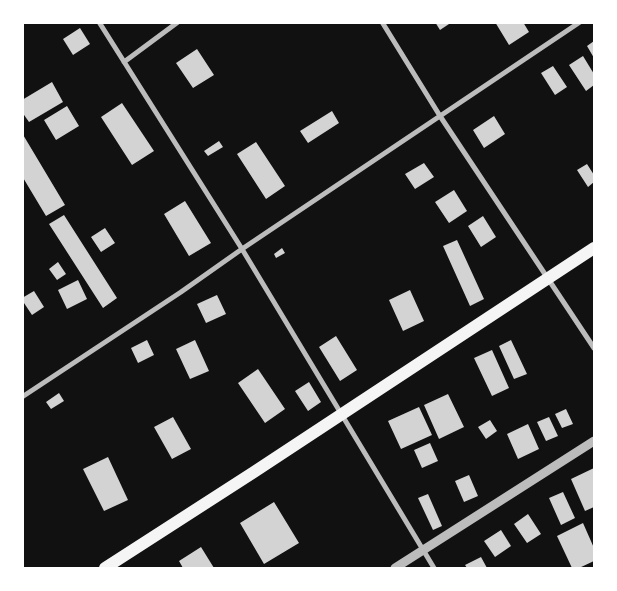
<!DOCTYPE html>
<html>
<head>
<meta charset="utf-8">
<style>
  body { margin:0 }
  #map { position:relative; width:617px; height:591px; overflow:hidden; background:#111; font-family:Commissioner,sans-serif }
  canvas { display:block }
  .frame { position:absolute; inset:0; border:24px solid #fff; pointer-events:none }
</style>
</head>
<body>
<div id="map">
<canvas width="617" height="591"></canvas>
<div class="frame"></div>
</div>
<script>
const ctx = document.querySelector('canvas').getContext('2d');
ctx.lineJoin = 'round';
function fillPath(path, color) { ctx.fillStyle = color; ctx.fill(path, 'evenodd'); }
function trace(path, color, width, dash) { ctx.strokeStyle = color; ctx.lineWidth = width; ctx.lineCap = dash ? 'butt' : 'round'; ctx.setLineDash(dash || []); ctx.stroke(path); }
fillPath(new Path2D(`
  M435,22h17l-12,8z
  M495,22h28l6,10 -20,13z
  M80,28l10,16 -17,11 -10,-16z
  M594,41v17l-7,-12z
  M197,49l17,26 -21,13 -17,-25z
  M583,56l11,18v11l-8,6 -17,-26z
  M553,66l14,21 -12,8 -14,-22z
  M52,82l11,20 -34,20 -7,-10v-12z
  M122,103l32,48 -22,14 -31,-48z
  M67,106l12,20 -23,14 -12,-20z
  M332,111l7,12 -31,20 -8,-12z
  M494,116l11,18 -21,14 -11,-18z
  M22,133l43,72 -19,11 -24,-40z
  M219,141l4,6 -15,9 -4,-5z
  M256,142l29,44 -19,13 -29,-45z
  M424,163l10,14 -19,12 -10,-15z
  M587,164l7,11v7l-6,5 -11,-17z
  M454,190l13,21 -18,12 -14,-21z
  M185,201l26,42 -22,13 -25,-42z
  M64,215l53,83 -14,10 -54,-84z
  M483,216l13,21 -15,10 -13,-21z
  M105,228l10,15 -14,9 -10,-15z
  M457,240l27,59 -14,7 -27,-60z
  M282,248l3,5 -9,5 -2,-4z
  M58,262l8,12 -9,6 -8,-11z
  M78,280l9,19 -20,10 -9,-19z
  M410,290l14,31 -21,10 -14,-31z
  M34,291l10,16 -12,8 -10,-15v-2z
  M217,295l9,19 -20,9 -9,-19z
  M336,336l21,34 -17,11 -21,-34z
  M147,340l7,15 -16,8 -7,-15z
  M195,340l14,31 -19,8 -14,-30z
  M511,340l16,34 -13,5 -15,-33z
  M492,350l17,38 -17,8 -18,-38z
  M258,369l27,40 -20,14 -27,-40z
  M309,382l12,20 -13,9 -13,-20z
  M59,393l5,8 -13,8 -5,-7z
  M448,394l16,33 -25,12 -15,-34z
  M419,407l13,28 -31,14 -13,-28z
  M566,409l7,15 -11,4 -7,-14z
  M173,417l18,32 -19,10 -18,-32z
  M549,417l9,19 -12,5 -9,-19z
  M490,420l7,11 -11,8 -8,-12z
  M528,424l11,25 -21,10 -11,-25z
  M430,443l8,18 -16,7 -8,-18z
  M108,457l20,43 -24,11 -21,-42z
  M594,468v39l-9,4 -14,-32z
  M469,475l9,21 -14,6 -9,-21z
  M563,492l12,26 -14,7 -12,-27z
  M428,494l14,32 -9,4 -15,-32z
  M274,502l25,41 -35,21 -24,-41z
  M528,514l13,20 -14,9 -13,-19z
  M583,523l11,25v13l-15,7h-7l-15,-32z
  M501,530l10,16 -16,11 -11,-16z
  M201,547l13,21h-31l-4,-7z
  M481,557l6,11h-20l-2,-3z`), '#d3d3d3');
trace(new Path2D(`
  M99,22l143,227 192,319
  M382,22l58,94 154,232
  M124,62l54,-40
  M22,397l159,-105 61,-43 338,-227`), '#bcbcbc', 5);
trace(new Path2D(`
  M395,568l199,-127`), '#bcbcbc', 9);
trace(new Path2D(`
  M105,568l149,-96 340,-224`), '#f5f5f5', 12);
</script>
</body>
</html>
